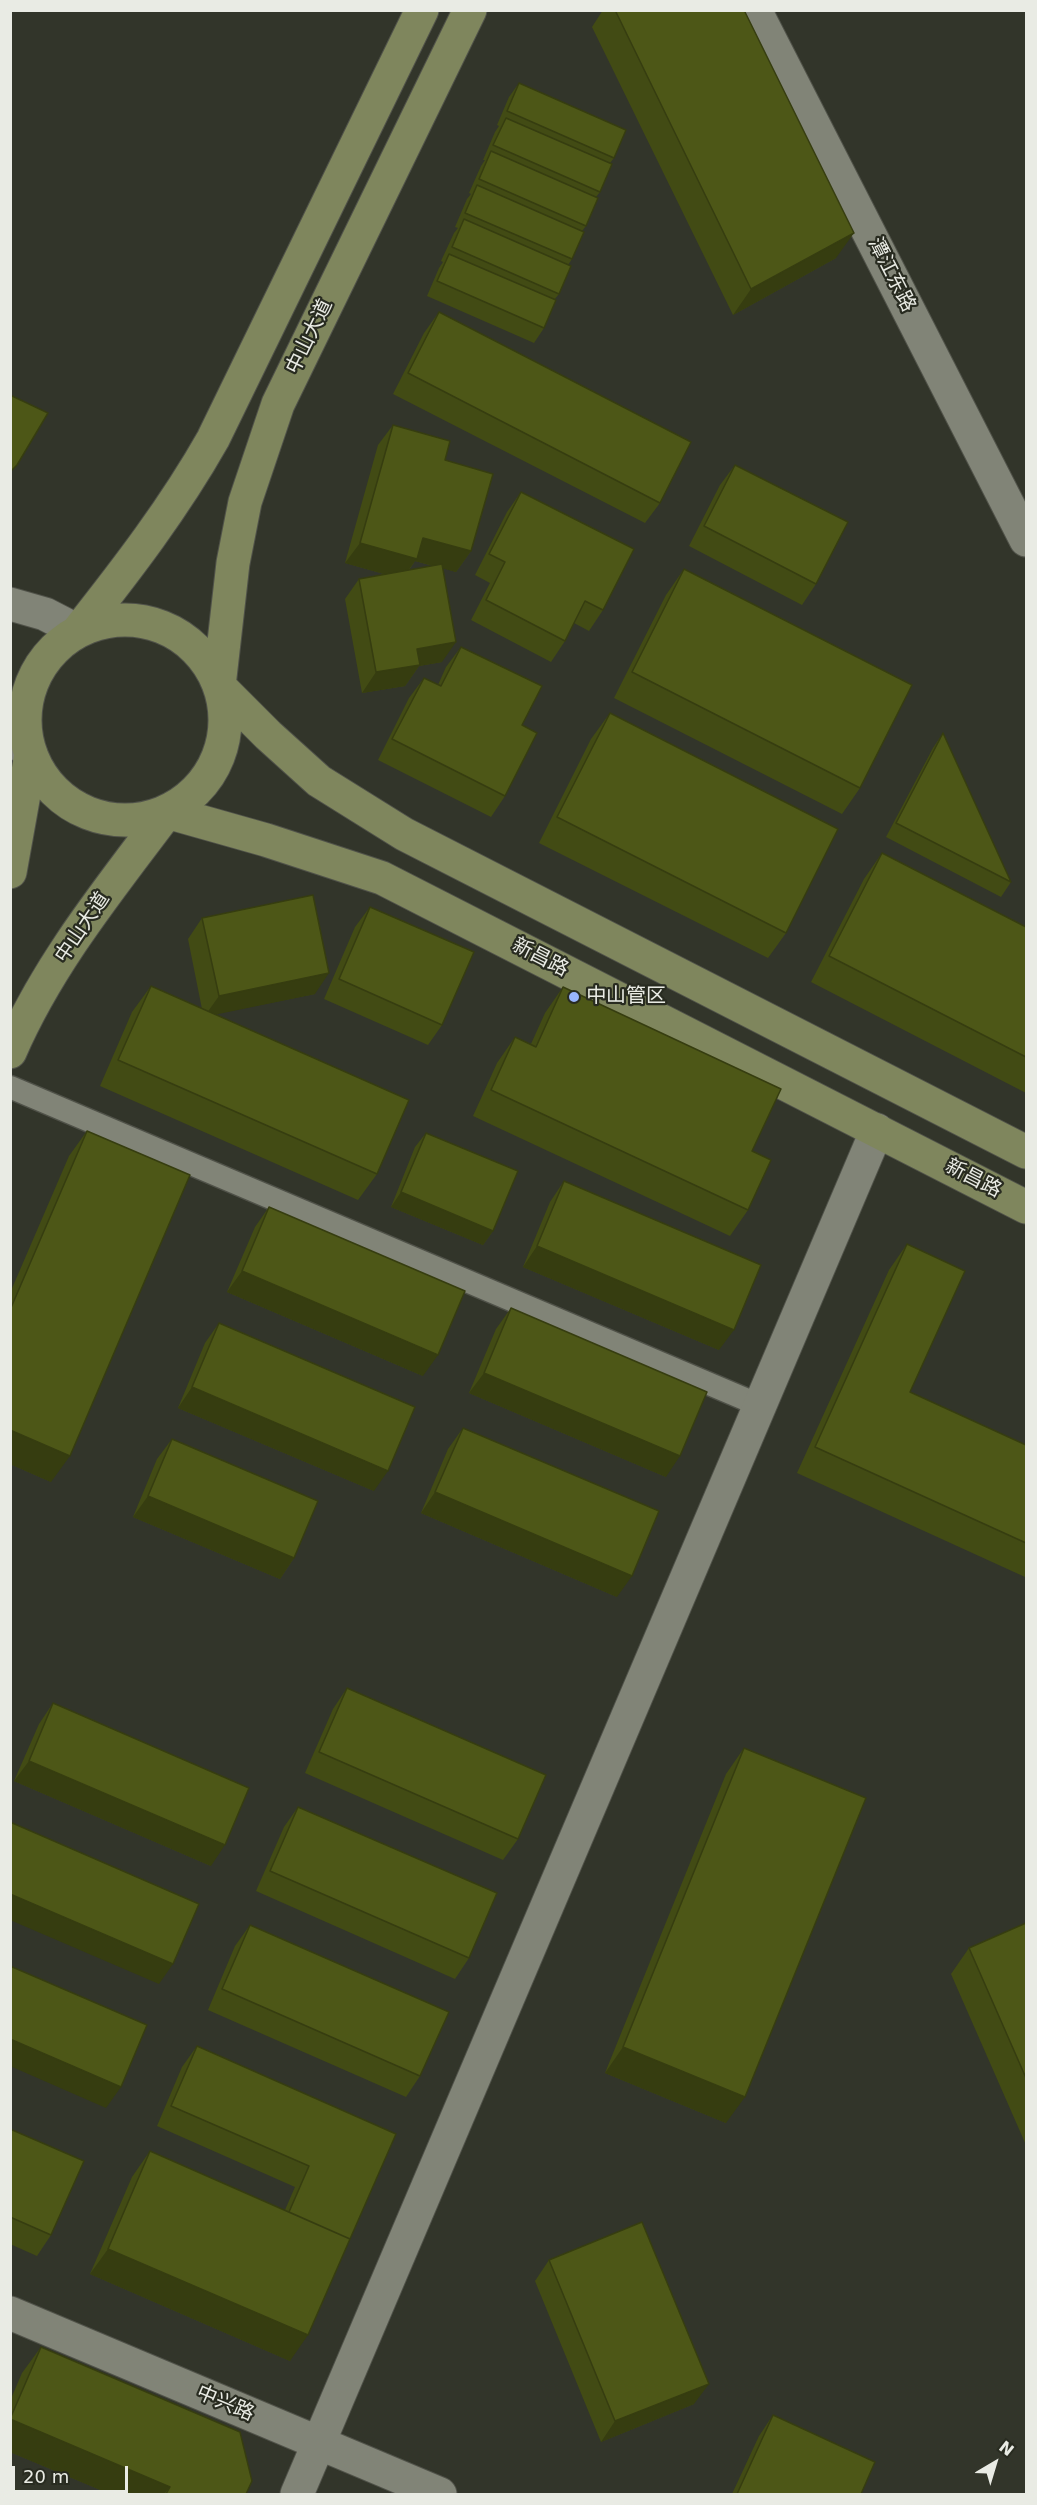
<!DOCTYPE html>
<html>
<head>
<meta charset="utf-8">
<style>
  body { margin:0 }
  #map { position:relative; width:1037px; height:2505px; overflow:hidden; background:#32352a; font-family:"DejaVu Sans",sans-serif }
  canvas { display:block }
  .frame { position:absolute; inset:0; border:12px solid #e9ebe4; pointer-events:none }
  .north { position:absolute; left:965px; top:2433px; width:60px; height:60px; -webkit-text-stroke:4px #282b20; paint-order:stroke; rotate:38deg; font-size:16px; font-weight:700; line-height:24px; text-align:center; color:#e9ebe4 }
  .north::after { content:''; display:block; margin:auto; width:21px; height:27px; background:#e9ebe4; clip-path:polygon(50% 0,100% 100%,50% 72%,0 100%) }
  .scale { position:absolute; left:12px; top:2466px; width:116px; height:27px; box-sizing:border-box; border:3px solid #e9ebe4; border-top:0; padding-left:8px; font-size:18px; line-height:21px; white-space:nowrap; color:#e9ebe4; -webkit-text-stroke:4px #282b20; paint-order:stroke }
</style>
</head>
<body>
<div id="map">
<canvas width="1037" height="2505"></canvas>
<div class="frame"></div>
<div class="north">N</div>
<div class="scale">20 m</div>
</div>
<script>
const ctx = document.querySelector('canvas').getContext('2d');
ctx.lineJoin = 'round';
function trace(path, color, width, dash) { ctx.strokeStyle = color; ctx.lineWidth = width; ctx.lineCap = dash ? 'butt' : 'round'; ctx.setLineDash(dash || []); ctx.stroke(path); }
function fillPath(path, color) { ctx.fillStyle = color; ctx.fill(path, 'evenodd'); }
function label(font, color, halo, rows, align = 'center') {
  ctx.font = font + ' "DejaVu Sans","Noto Sans SC",sans-serif'; ctx.lineWidth = 4.5; ctx.setLineDash([]); ctx.textBaseline = 'middle'; ctx.strokeStyle = halo; ctx.fillStyle = color; for (const [text, x, y, turn = 0] of rows) {
    ctx.save(); ctx.translate(x, y); ctx.rotate((+turn || 0) * Math.PI / 180); ctx.textAlign = isNaN(turn) ? turn : align; if (halo) ctx.strokeText(text, 0, 0); ctx.fillText(text, 0, 0); ctx.restore();
  }
}
const service = new Path2D(`
  M10,1087l749,318`);
const minor = new Path2D(`
  M10,2313l430,181
  M297,2494l580,-1364`);
const tertiary = new Path2D(`
  M755,10l271,530
  M10,604l35,10 33,17
  M10,734l21,21`);
const secondary = new Path2D(`
  M25 720a100 100 0 1 1 200 0a100 100 0 1 1-200 0Z
  M78,631c49,-62 96,-123 135,-192l209,-429
  M219,686l49,49 51,46 85,53 622,318
  M219,686l14,-123 12,-61 33,-98 192,-394
  M167,812l99,28 116,38 644,329
  M10,872l21,-117
  M10,1052c38,-88 100,-164 157,-240`);
trace(service, '#505249', 25);
trace(minor, '#505249', 35);
trace(tertiary, '#505249', 35);
trace(secondary, '#505249', 35);
trace(service, '#818477', 22);
trace(minor, '#818477', 33);
trace(tertiary, '#818477', 33);
trace(secondary, '#7f865d', 33);
fillPath(new Path2D(`
  M603,10h141l92,248 -103,57 -141,-288z
  M519,83l95,75 -4,5 -10,29 -4,5 -10,29 -4,5 -10,28 -4,6 -9,29 -5,6 -10,28 -10,15 -107,-47 12,-28 4,-6 -2,-1 13,-28 4,-5 -3,-1 12,-28 4,-5 -2,-1 12,-27 4,-6h-2l12,-28 4,-6 -2,-1 12,-28z
  M439,312l221,191 -15,20 -252,-129 31,-61z
  M393,425l52,35 26,91 -15,21 -13,-4 -1,94 -23,4 -14,20 -43,7 -17,-94 14,-20 25,-5 -39,-11 33,-118zM415,561l18,5 -24,4z
  M735,465l81,119 -14,21 -113,-59 31,-61z
  M521,492l82,118 -14,21 -15,-8 -9,18 -14,21 -80,-42 19,-37 -15,-8 32,-63z
  M684,569l176,219 -18,26 -228,-116 52,-103z
  M461,647l61,78 -17,71 -14,21 -113,-57 31,-62 15,-20 14,7 8,-18z
  M610,713l176,220 -18,25 -229,-115 52,-104z
  M943,733l68,149 -10,15 -115,-60 47,-89z
  M882,853l144,74v166l-215,-111 53,-103z
  M370,907l72,118 -14,20 -104,-46 31,-72z
  M202,918l113,76 -100,20 162,160 -19,26 -258,-114 32,-74 19,-26 51,23 -14,-70z
  M563,987l189,164 -4,59 -18,26 -257,-120 24,-53 18,-26 16,7 14,-31z
  M87,1131l-36,351 -41,-18v-171l59,-137z
  M426,1133l67,98 -10,14 -92,-38 24,-60z
  M564,1181l155,169 -196,-83 27,-65z
  M269,1207l154,169 -196,-84 28,-65z
  M907,1244l3,148 116,53v130l-1,2 -228,-104 92,-203z
  M511,1308l155,169 -197,-84 27,-64z
  M219,1323l155,168 -196,-83 27,-65z
  M463,1428l154,169 -196,-84 27,-64z
  M172,1439l122,119 -14,21 -147,-62 24,-58z
  M347,1688l171,151 -15,21 -198,-87 28,-64z
  M53,1703l158,163 -197,-85 25,-57z
  M744,1748l-18,375 -121,-50 121,-299z
  M298,1807l171,151 -14,21 -199,-88 28,-64z
  M1026,1923v222l-75,-171 18,-26z
  M250,1925l170,151 -14,21 -198,-87 27,-64z
  M197,2046l199,88 -106,227 -200,-87 42,-97 18,-26 135,59 10,-23 -138,-61 25,-59z
  M10,2129l41,106 -14,21 -27,-12z
  M549,2260l145,144 -93,38 -66,-161z
  M41,2347l205,147h-136l-100,-42v-51l12,-28z
  M773,2415l88,79h-129l27,-58z`), '#424b14');
fillPath(new Path2D(`
  M854,233l-18,25 -103,57 18,-26z
  M423,538l48,13 -15,21 -41,-11 -13,18 -57,-16 15,-20z
  M456,642l-14,20 -23,4 -14,20 -43,7 14,-21 41,-23z
  M329,973l-14,21 -111,23 15,-21z
  M401,1192l92,39 -10,14 -92,-38z
  M537,1246l197,84 -15,20 -196,-83z
  M242,1271l196,84 -15,21 -196,-84z
  M484,1373l196,83 -14,21 -197,-84z
  M192,1387l196,84 -14,20 -196,-83z
  M10,1430l60,26 -19,26 -41,-18z
  M435,1492l197,84 -15,21 -196,-84z
  M148,1496l146,62 -14,21 -147,-62z
  M29,1761l196,84 -14,21 -197,-85z
  M10,1894l163,70 -14,20 -149,-64z
  M10,2039l111,48 -15,21 -96,-42z
  M623,2047l122,50 -19,26 -121,-50z
  M108,2249l200,86 -18,26 -200,-87z
  M709,2384l-15,20 -93,38 14,-21z
  M10,2419l160,68 -6,7h-54l-100,-42z`), '#363d10');
const building = new Path2D(`
  M615,10h129l110,223 -103,56z
  M519,83l107,47 -12,28 -107,-47z
  M506,118l106,46 -12,28 -107,-47z
  M491,151l107,47 -12,28 -107,-47z
  M477,185l107,47 -12,27 -107,-46z
  M464,219l107,47 -12,28 -107,-47z
  M449,254l107,46 -12,28 -107,-47z
  M439,312l252,130 -31,61 -252,-130z
  M10,395l38,18 -31,52 -7,7z
  M393,425l57,16 -5,19 48,14 -22,77 -48,-13 -6,21 -57,-16z
  M735,465l113,57 -32,62 -112,-58z
  M521,492l113,57 -31,61 -18,-9 -20,40 -79,-41 19,-38 -16,-8z
  M442,564l14,78 -39,7 3,16 -44,7 -17,-93z
  M684,569l228,116 -52,103 -228,-116z
  M461,647l81,39 -20,39 15,8 -32,63 -113,-57 32,-61 17,8z
  M610,713l228,116 -52,104 -229,-116z
  M943,733l68,149 -115,-59z
  M882,853l144,74v130l-197,-101z
  M313,895l16,78 -110,23 -17,-78z
  M370,907l104,45 -32,73 -103,-46z
  M151,986l258,114 -32,74 -259,-114z
  M563,987l218,102 -29,62 19,9 -23,50 -257,-120 24,-53 21,10z
  M87,1131l103,44 -120,281 -60,-26v-120z
  M426,1133l92,38 -25,60 -92,-39z
  M564,1181l197,84 -27,65 -197,-84z
  M269,1207l196,84 -27,64 -196,-84z
  M907,1244l58,27 -55,121 116,53v98l-211,-96z
  M511,1308l196,84 -27,64 -196,-83z
  M219,1323l196,84 -27,64 -196,-84z
  M463,1428l196,83 -27,65 -197,-84z
  M172,1439l146,62 -24,57 -146,-62z
  M347,1688l199,87 -28,64 -199,-87z
  M53,1703l196,85 -24,57 -196,-84z
  M744,1748l122,50 -121,299 -122,-50z
  M298,1807l199,86 -28,65 -199,-87z
  M10,1822l189,82 -26,60 -163,-70z
  M1026,1923v155l-57,-130z
  M250,1925l199,87 -29,64 -198,-87z
  M10,1966l137,59 -26,62 -111,-48z
  M197,2046l199,88 -46,105 -61,-27 20,-46 -138,-60z
  M10,2129l74,32 -33,74 -41,-18z
  M150,2151l200,88 -42,96 -200,-86z
  M642,2222l67,162 -94,37 -66,-161z
  M41,2347l199,85 12,49 -6,13h-80l4,-7 -160,-68z
  M773,2415l102,47 -14,32h-124z
  M10,2488l15,6h-15z`);
fillPath(building, '#4d5717');
trace(building, '#363d10', 1.5);
for (const [x, y, r, color] of [
  [574,997,6,"#99b5fd"]
]) { const dot = new Path2D(); dot.arc(x, y, r, 0, 2 * Math.PI); ctx.fillStyle = color; ctx.fill(dot); trace(dot, '#282b20', 2); }
label('20px', '#e9ebe4', '#282b20', [
  ["潭江东路",891,275,63],
  ["中山大道",310,337,-64],
  ["中山大道",83,928,-56],
  ["新昌路",540,958,27],
  ["新昌路",973,1179,27],
  ["中兴路",225,2404,23]
]);
label('20px', '#e9ebe4', '#282b20', [
  ["中山管区",586,997]
], 'left');
</script>
</body>
</html>
